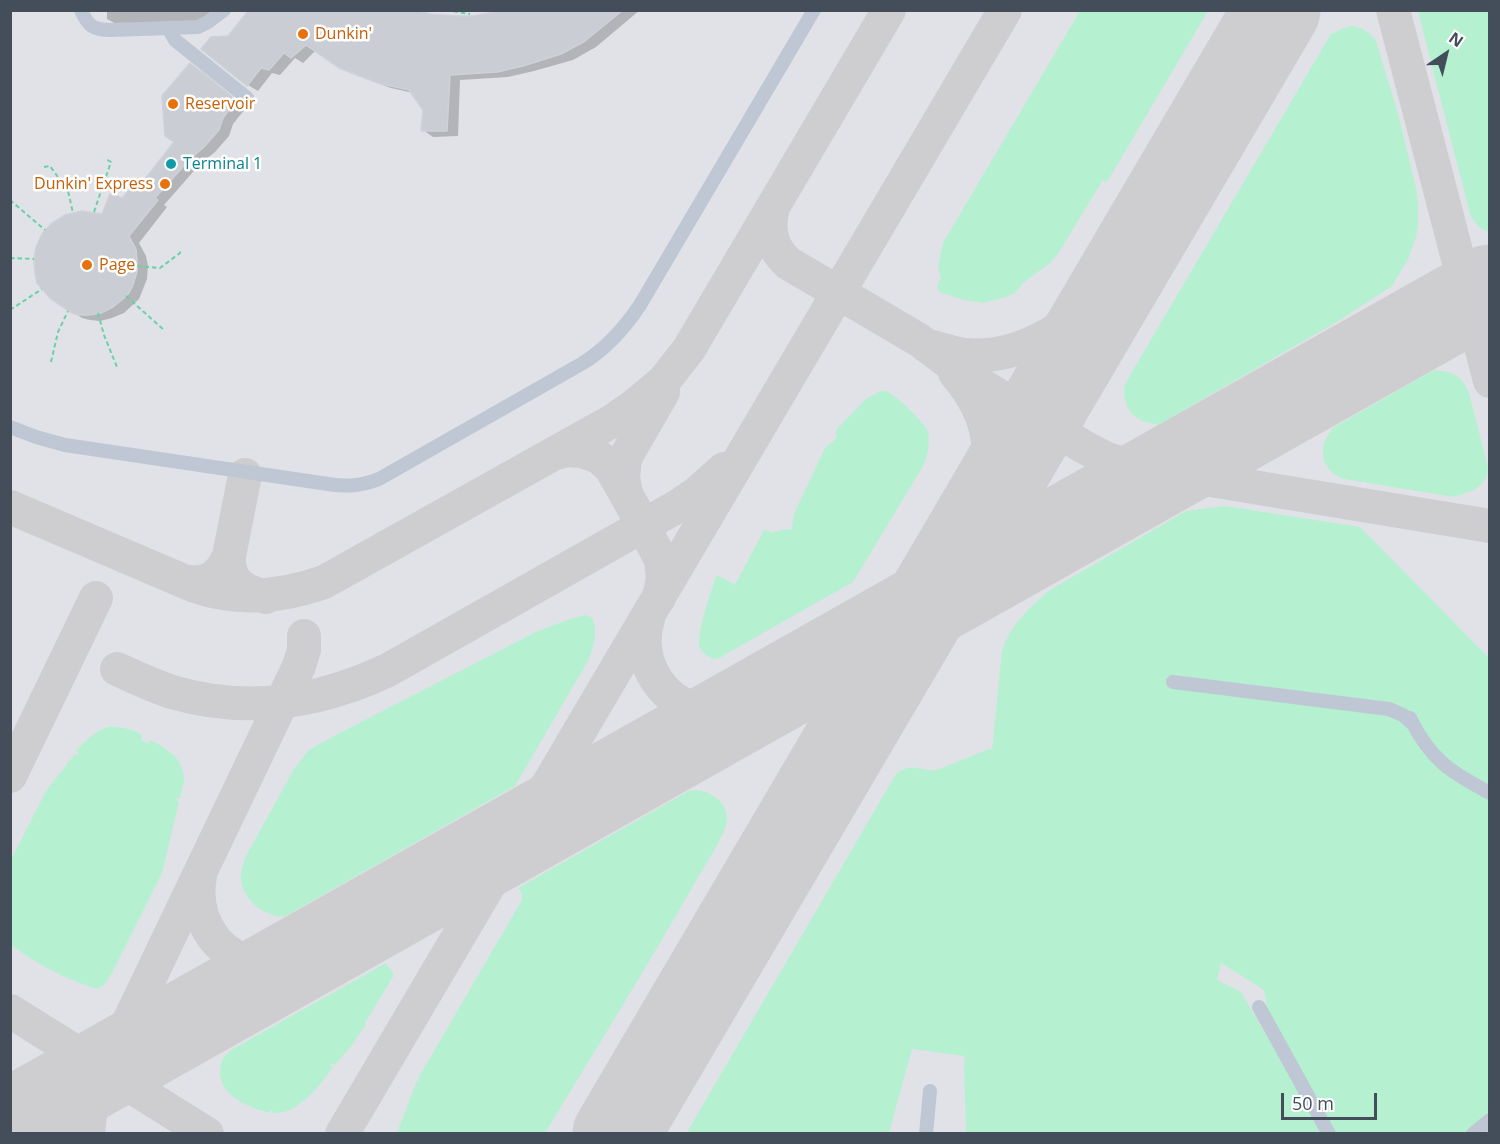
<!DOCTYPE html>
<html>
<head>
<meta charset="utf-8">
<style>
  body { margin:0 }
  #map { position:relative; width:1500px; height:1144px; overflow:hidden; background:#efeceb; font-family:"Open Sans",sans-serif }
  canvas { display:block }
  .frame { position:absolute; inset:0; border:12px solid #434e5a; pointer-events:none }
  .north { position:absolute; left:1416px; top:24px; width:60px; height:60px; -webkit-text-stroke:4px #fff; paint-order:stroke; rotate:35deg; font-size:16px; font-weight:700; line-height:24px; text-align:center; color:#434e5a }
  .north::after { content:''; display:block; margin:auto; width:21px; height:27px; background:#434e5a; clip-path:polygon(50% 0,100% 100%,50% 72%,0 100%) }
  .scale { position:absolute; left:1281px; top:1093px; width:96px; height:27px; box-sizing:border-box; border:3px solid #434e5a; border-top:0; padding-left:8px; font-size:18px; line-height:21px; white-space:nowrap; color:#434e5a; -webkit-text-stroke:4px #fff; paint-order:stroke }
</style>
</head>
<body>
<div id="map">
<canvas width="1500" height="1144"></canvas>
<div class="frame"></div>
<div class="north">N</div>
<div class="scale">50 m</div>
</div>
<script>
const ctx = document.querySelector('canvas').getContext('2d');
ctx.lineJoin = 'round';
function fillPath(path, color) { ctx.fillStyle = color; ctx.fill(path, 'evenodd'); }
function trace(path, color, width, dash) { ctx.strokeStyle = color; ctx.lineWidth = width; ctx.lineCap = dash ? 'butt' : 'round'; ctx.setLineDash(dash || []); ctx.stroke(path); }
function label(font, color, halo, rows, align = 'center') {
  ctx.font = font + ' "Open Sans",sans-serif'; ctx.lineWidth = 5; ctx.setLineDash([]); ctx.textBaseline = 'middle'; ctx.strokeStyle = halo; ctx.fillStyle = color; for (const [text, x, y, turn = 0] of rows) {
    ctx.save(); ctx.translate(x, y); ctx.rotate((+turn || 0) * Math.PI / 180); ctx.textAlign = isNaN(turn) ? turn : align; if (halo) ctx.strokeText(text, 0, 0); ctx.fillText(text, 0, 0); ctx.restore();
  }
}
fillPath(new Path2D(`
  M10,11h1479v1122h-1478z`), '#e0e2e7');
fillPath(new Path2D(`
  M1080,11h128l-101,171 -4,-2 -44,72 -9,11 -27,20 -8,10 -9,4 -23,6 -19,-3 -25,-8 -2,-7 4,-7 -3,-11 5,-24z
  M1418,11h71v221c-10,-2 -14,-10 -19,-18z
  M1352,26c11,2 18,6 24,15l23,76 17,71 2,13v24l-2,12 -8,22 -16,27 -52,34 -182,105c-5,-2 -10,-2 -15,-4 -14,-5 -22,-22 -18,-37l206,-350 16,-7z
  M1434,370c19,2 27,4 35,23l19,74 -1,9 -6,9 -7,5 -20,7 -110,-18c-25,-9 -27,-34 -10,-52z
  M881,391c2,0 3,0 5,0 9,3 39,32 42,41 2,10 0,24 -5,34l-70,116 -134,76 -5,1c-5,-2 -11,-5 -14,-11 -5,-12 12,-60 17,-73l18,10 29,-55 5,1 1,2 11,-3 11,-1 2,-15 31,-66 12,-10 -1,-4v-4l31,-32z
  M1225,506l135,21 129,131v456l-23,19h-134l-62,-109 -6,-34 -43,-27 -4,17 24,12 82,141h-357l-2,-67 1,-10 -53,-7 -23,84 -203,1 210,-360c18,-13 22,-2 41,-4l52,-21 3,1 10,-99c9,-27 27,-43 48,-61l136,-79z
  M586,615l6,3c7,13 1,28 -3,41l-74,127 -231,131c-4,-1 -10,-1 -14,-3 -14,-5 -28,-19 -29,-35 -1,-8 3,-16 5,-23l48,-87 15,-19 25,-14 202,-104 34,-13z
  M108,727c12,-1 24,2 34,8l-1,5 7,4 2,-4c16,8 34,18 34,39 0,6 -3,13 -4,19h-4v2l3,2 -17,71 -51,102 -8,11 -6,3c-32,-10 -60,-25 -86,-44v-85l35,-69 29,-37 2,1 2,-1 -3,-3c10,-11 18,-19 32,-24z
  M696,790c16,2 30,11 31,28 1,13 -23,49 -30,61 -49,86 -101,170 -152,254h-148l19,-50 1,-2 2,1 1,-1 -2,-2 2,-4 102,-175v-7l-4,-5 146,-83 25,-14z
  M386,963l8,12 -29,48 1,4h-2l-12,18 -17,20 -4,-1 -1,2 3,1c-13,18 -36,49 -61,46l1,-2 -2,-1 -2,3c-21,-6 -50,-17 -49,-43 0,-8 5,-15 11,-20z`), '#b5f1d1');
fillPath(new Path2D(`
  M107,10h102v12l-91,3 -11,-6z
  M510,10h130l-44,37 -23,13 -39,11 -26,6 -48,3 -2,56 -25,1 -10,-7 1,-20 -11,-17 -22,-5 -40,-15 -35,-23 -13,13 -8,-5 -15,17 -8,-2 -14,18 -10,-6 -45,-36 25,-11 202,-23 44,2z
  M190,65l11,6 45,37 -13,16 -4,12 -14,16 -15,12 -36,41 3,2 -28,36 7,13 2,10 -1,13 -8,20 -15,14 -12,5 -12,3 -10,-1 -8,-2 -11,-7 31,-95 40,-31 34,-43z`), '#0003');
trace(new Path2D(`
  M1393,10l97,371
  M773,207c-6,21 -2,41 15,56l131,77 49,37 116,70 23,12 31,9 352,58
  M933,347c10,3 20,6 31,8 61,6 115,-36 155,-76
  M955,373c53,62 34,109 5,176
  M556,453l12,-3 14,1 17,6 12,11 25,44 25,48 2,18 -4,20
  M626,493l-3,-15 2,-20 38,-66
  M10,507l185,79c43,15 87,11 129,-4l290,-162 20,-14 30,-25 25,-32 200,-339
  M229,556l16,-81
  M183,581c24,5 37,-4 46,-25 -1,26 13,35 37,41
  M648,619c-14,43 17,91 64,93 16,0 31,-6 45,-10
  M117,669c18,8 36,17 55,23 75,22 146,11 216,-22l290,-164 19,-13 27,-24
  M10,776l86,-178
  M200,876c-8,44 19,86 65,88 17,1 34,-6 49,-12
  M10,1011l197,123
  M88,1134l2,-20 7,-26 202,-422 5,-16v-14
  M342,1134l663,-1124`), '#ceced1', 34);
trace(new Path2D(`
  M10,1122l1480,-834
  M616,1134l661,-1124`), '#ceced1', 87);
const building = new Path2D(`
  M249,10h166l15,4 29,2h15l30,-6h119l-38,31 -24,13 -38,12 -26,6 -47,3 -3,56h-26l2,-21 -14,-20 -31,-7 -39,-15 -33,-23 -15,13 -7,-5 -15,17 -8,-2 -14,18 -46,-37 10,-12 17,-1z
  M190,63l46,38 -13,17 -4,12 -15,17 -14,12 -35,39 3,2 -29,36 7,13 1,11v12l-4,13 -4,8 -6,6 -10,8 -12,6 -12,2h-11l-8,-3 -19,-13 -14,-16 -2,-10 -1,-14 2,-12 6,-13 9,-10 14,-9 17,-4 20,3 8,-20 12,4 14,-16 6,1 32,-41 -9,-6 -3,-40z`);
fillPath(building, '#cacdd4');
trace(building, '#cfd1d8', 1.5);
trace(new Path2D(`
  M446,10l24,4
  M418,12l1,-2
  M44,167l6,-1 18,25 5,22
  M10,200l35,30
  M94,212l17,-50 -5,-3
  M10,258l24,1
  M137,266l23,2 20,-15v-4
  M126,296l39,35
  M10,310l32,-21
  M98,313l6,22 13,32
  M51,362l7,-30 10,-21`), '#6bd1a6', 2, [4.5, 3]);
trace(new Path2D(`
  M81,10c7,16 12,20 30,20l87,-3 10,-5 16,-12
  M168,28l7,12 72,58
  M10,427l26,10 29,8 263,39c19,3 33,2 51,-5l204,-116c24,-15 41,-34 57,-58l174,-295
  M1173,682l216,27 14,6 10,9
  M1410,718c20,41 40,54 80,75
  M1259,1007l70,127
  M926,1134l4,-43
  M1473,1134l17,-14`), '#bec7d3', 14);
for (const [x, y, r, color] of [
  [303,34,6,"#e8710a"],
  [173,104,6,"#e8710a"],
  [171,164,6,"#0f9aa8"],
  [165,184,6,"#e8710a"],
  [87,265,6,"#e8710a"]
]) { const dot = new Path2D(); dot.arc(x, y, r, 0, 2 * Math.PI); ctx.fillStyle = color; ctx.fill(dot); trace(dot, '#fff', 2); }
label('16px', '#c56008', '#fff', [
  ["Dunkin'",315,34],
  ["Reservoir",185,104],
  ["Dunkin' Express",153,184,"right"],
  ["Page",99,265]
], 'left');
label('16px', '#0d838f', '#fff', [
  ["Terminal 1",183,164]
], 'left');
</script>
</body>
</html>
